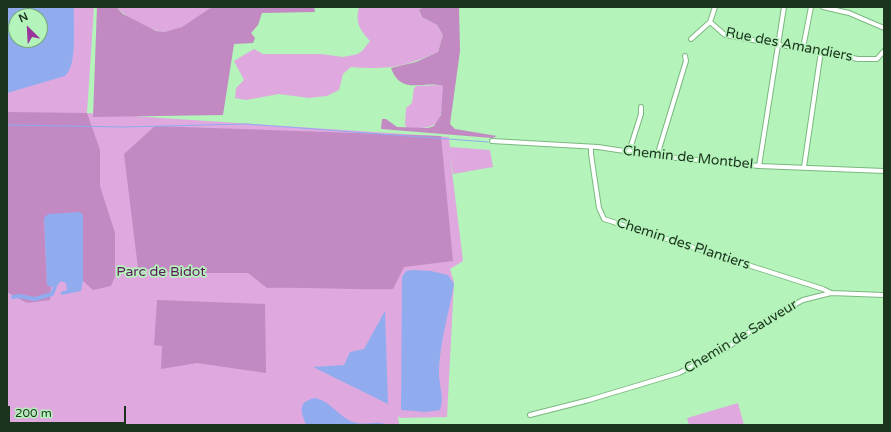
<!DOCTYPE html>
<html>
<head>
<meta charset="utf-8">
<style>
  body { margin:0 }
  #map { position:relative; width:891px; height:432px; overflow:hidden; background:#b4f3b9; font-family:"Varela Round",sans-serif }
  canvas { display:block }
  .frame { position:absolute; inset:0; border:8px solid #1b341e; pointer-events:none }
  .north { position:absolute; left:8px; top:8px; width:40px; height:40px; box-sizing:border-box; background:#b4f3b9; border:1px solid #77a77b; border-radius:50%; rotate:336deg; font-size:11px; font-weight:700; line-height:16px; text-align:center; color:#1b341e }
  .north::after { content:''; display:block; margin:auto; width:14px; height:18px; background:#99369c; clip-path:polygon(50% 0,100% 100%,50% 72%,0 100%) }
  .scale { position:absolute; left:8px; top:406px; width:118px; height:18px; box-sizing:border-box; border:2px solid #1b341e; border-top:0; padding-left:5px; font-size:12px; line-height:14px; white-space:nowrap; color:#1b341e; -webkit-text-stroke:3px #b4f3b9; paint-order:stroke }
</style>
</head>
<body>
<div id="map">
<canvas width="891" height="432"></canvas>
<div class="frame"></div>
<div class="north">N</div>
<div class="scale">200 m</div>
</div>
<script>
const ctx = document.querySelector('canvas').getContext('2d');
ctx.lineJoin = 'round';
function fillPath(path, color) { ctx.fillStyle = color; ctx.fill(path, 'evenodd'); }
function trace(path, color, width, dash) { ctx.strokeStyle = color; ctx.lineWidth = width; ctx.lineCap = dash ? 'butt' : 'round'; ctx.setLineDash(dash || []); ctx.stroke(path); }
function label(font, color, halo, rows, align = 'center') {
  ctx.font = font + ' "Varela Round",sans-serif'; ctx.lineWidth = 3.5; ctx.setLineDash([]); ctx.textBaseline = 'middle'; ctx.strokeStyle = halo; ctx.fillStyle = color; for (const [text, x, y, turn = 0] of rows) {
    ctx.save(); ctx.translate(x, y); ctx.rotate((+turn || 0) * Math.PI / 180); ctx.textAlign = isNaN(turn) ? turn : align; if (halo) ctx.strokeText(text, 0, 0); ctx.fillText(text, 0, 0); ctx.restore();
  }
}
fillPath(new Path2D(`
  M7,7h87l-7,106 362,24 1,10 40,3 3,17 -40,7 -3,-19 13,106 -13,8 4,13 -7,135 -46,1 -3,-2 1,9h-392zM16,16h24v24h-24z
  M116,7h96c-9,9 -33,24 -46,25 -13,1 -42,-16 -50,-25z
  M359,7h65l-5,4 3,6 15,8 6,10 -5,17c-34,15 -50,18 -87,15l-8,7 -4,16 -12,6 -18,2 -30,-4 -33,6 -11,-2 1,-10 8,-8 -10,-19 20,-12 9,5h58l22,3 15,-3 5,-4 7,-9c-11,-12 -15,-19 -11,-34z
  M438,85l5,1 1,3c-4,33 0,40 -37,39l-2,-3 1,-17 6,-5 2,-15 3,-2z
  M738,403l6,22h-55l-2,-7z`), '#dfa9df');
fillPath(new Path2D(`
  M97,7h19l7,7 33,17 9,1 17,-5 30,-20h102l1,5 -53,1 -4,12 -7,8 4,5 -2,5 -19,1 -11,71 -130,2z
  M424,7h35l1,44 -10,73 5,5 42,7 -5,2 -111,-9 1,-10h4l11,8 31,1 6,-2 7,-11 2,-29c-19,-6 -42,10 -52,-18l25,-6 22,-10 5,-17 -6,-10 -15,-8 -3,-7z
  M7,112l80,1 13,37v36l15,47v43l-4,10 -18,4 -10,-9v-66l-39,3 3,67 4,2 -1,13 -23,3 -20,-11z
  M155,126l286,10 12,125 -49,6 -11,22c-42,1 -84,-2 -126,-1l-19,-15h-70l-40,-5 -14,-114z
  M157,300l108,4 1,69 -69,-10 -36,6 1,-23 -8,-1z`), '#c289c2');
fillPath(new Path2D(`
  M7,7h67c-1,17 4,58 -9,69l-58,17zM16,16h24v24h-24z
  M80,212l3,3v66l-2,10 -20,4v-3l6,-2 -1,-7 -5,-2 -4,5 -6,1 -4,-2 -3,-67 4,-4z
  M413,270l18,1 17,4 6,9c-5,29 -14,57 -15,86 -1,13 6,28 1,40l-14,2 -25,-2 1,-133 4,-6z
  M385,311l3,93 -75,-37 31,-2 6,-13 14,-3z
  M314,398c17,2 26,22 43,25 10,2 21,-3 31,2h-82c-5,-14 -9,-22 8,-27z`), '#90acef');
trace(new Path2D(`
  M7,125l117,2 123,-3 241,18`), '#90acef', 1);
trace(new Path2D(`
  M13,297l6,-1 16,3 17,-5 3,-7`), '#90acef', 4);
const street = new Path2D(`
  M715,7l-5,15 15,13 133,24h19l7,-8
  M823,7l26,6 35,15
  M691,39l19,-17
  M803,48l8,-41
  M492,141l106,6 59,9 102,10 125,5
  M591,148v6l8,54 5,11 219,70 8,4
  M629,152l12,-38v-7
  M657,156l29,-95 -1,-5
  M759,166l25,-159
  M804,167l17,-116
  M530,415l59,-15 90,-27 46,-24 45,-31 33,-18 28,-7 53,2`);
trace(street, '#7bb881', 6);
trace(street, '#fff', 4);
label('14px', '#1b341e', '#b4f3b9', [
  ["Rue des Amandiers",789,45,11],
  ["Chemin de Montbel",688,158,6],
  ["Chemin des Plantiers",683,244,18],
  ["Chemin de Sauveur",741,337,-31]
]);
label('14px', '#5d195f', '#b4f3b9', [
  ["Parc de Bidot",161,272]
]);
</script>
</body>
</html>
